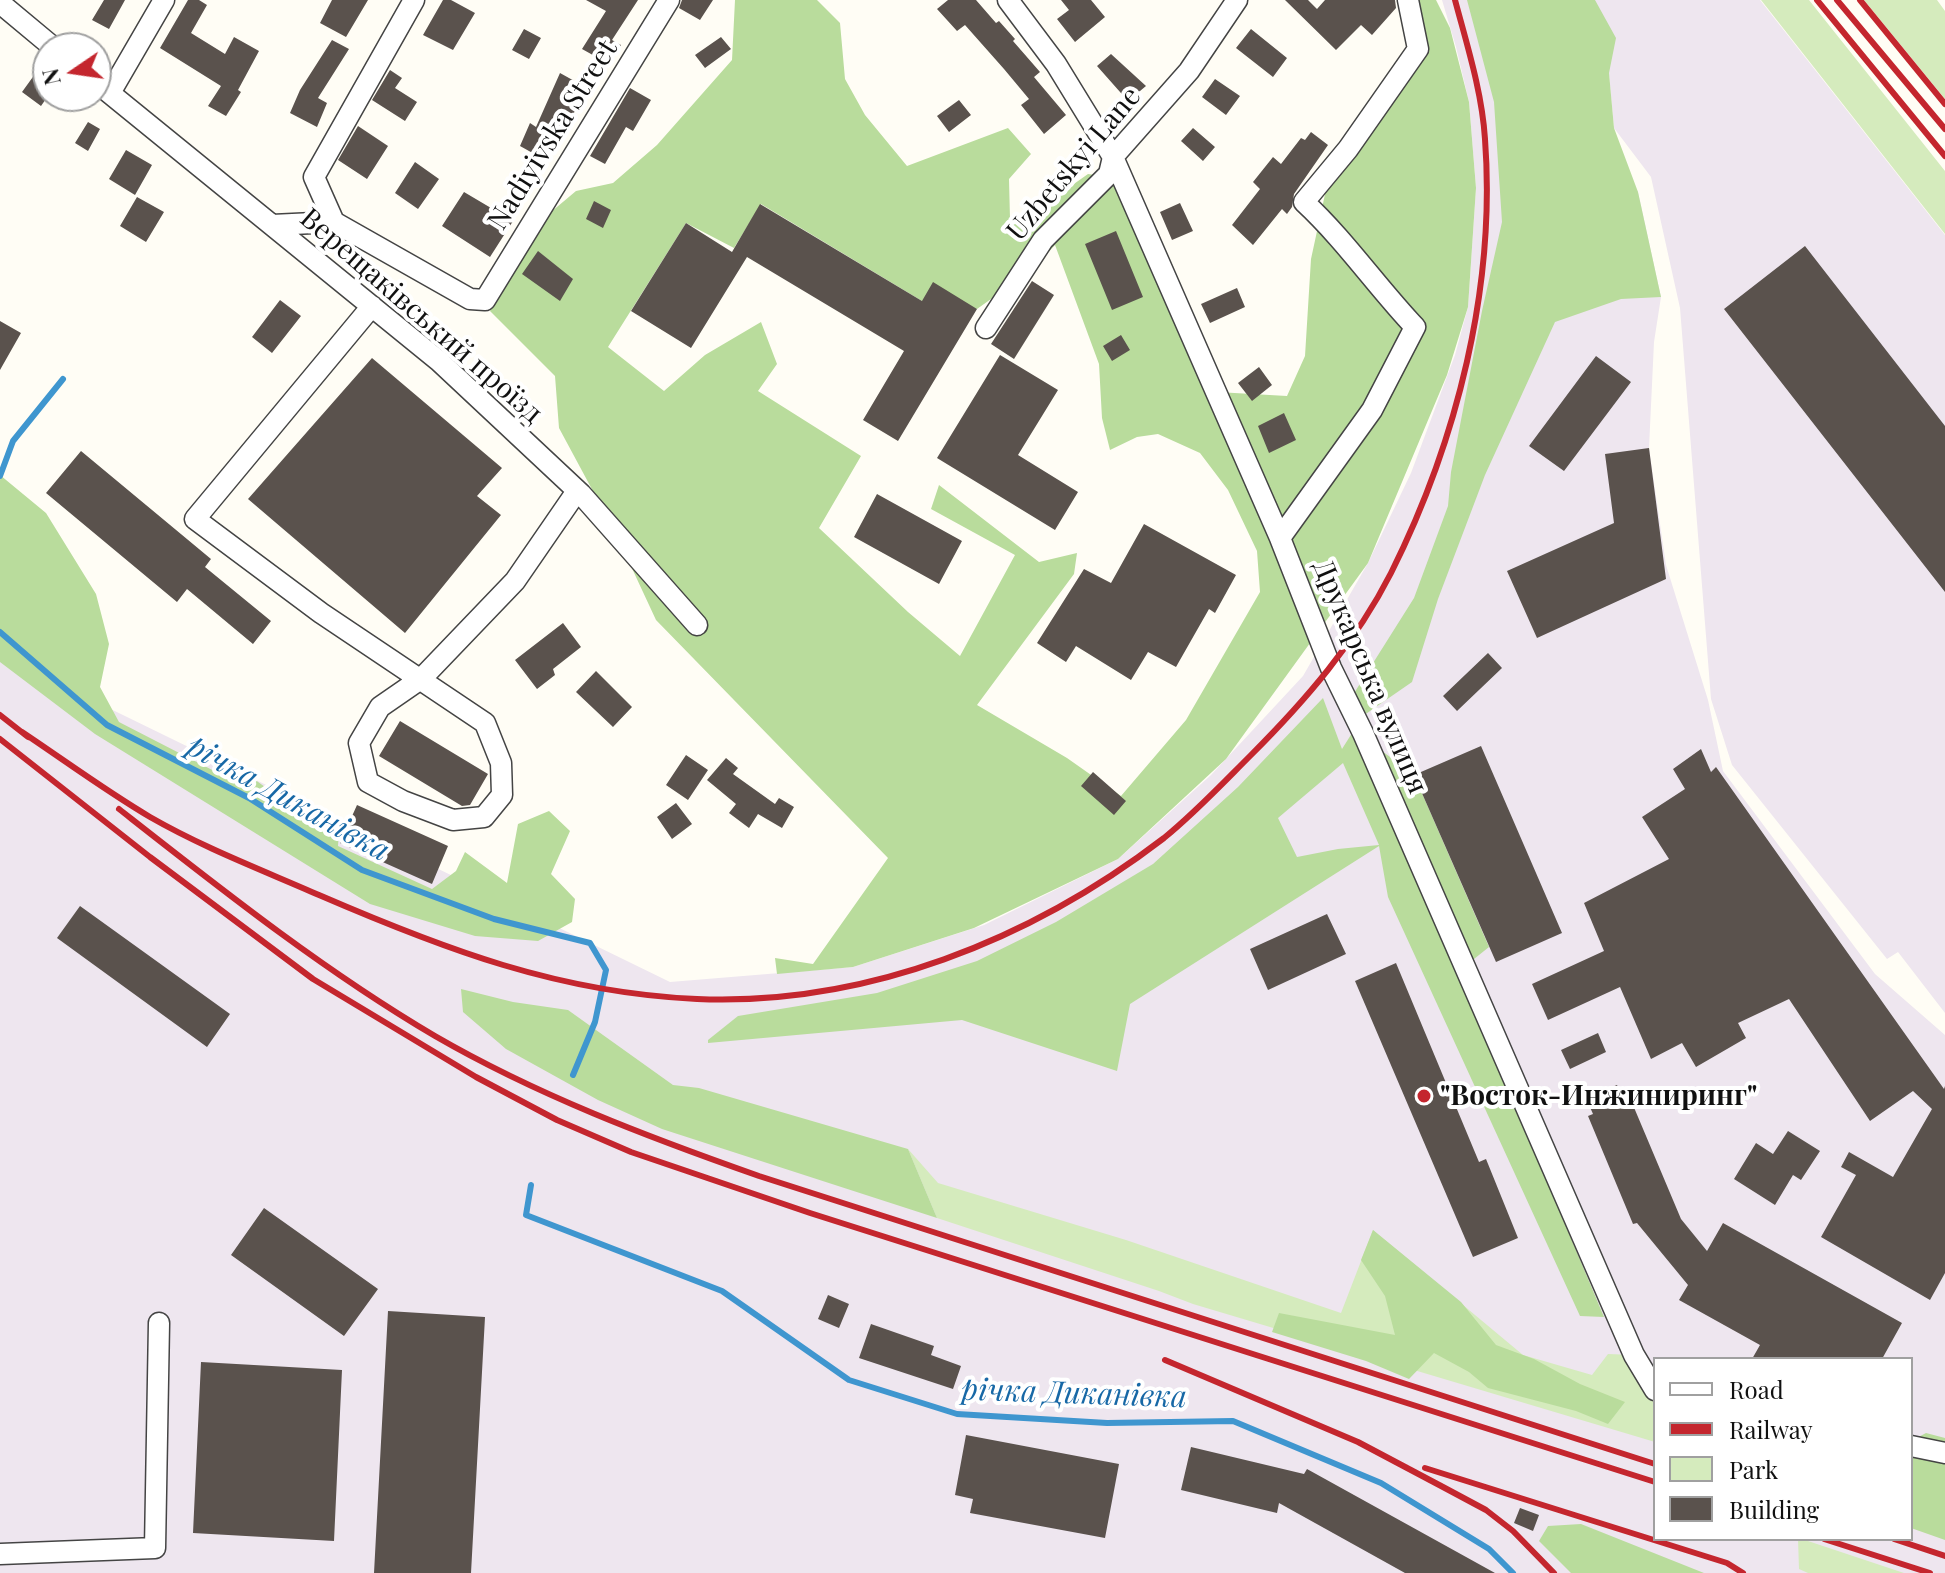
<!DOCTYPE html>
<html>
<head>
<meta charset="utf-8">
<style>
  body { margin:0 }
  #map { position:relative; width:1945px; height:1573px; overflow:hidden; background:#fffdf5; font-family:"Playfair Display",serif }
  canvas { display:block }
  .legend { position:absolute; left:1653px; top:1357px; width:260px; height:184px; box-sizing:border-box; background:#fff; border:2px solid #a0a0a0; margin:0; padding:10px 14px; list-style:none; font-size:24px; color:#111 }
  .legend li { display:flex; align-items:center; gap:16px; height:40px }
  .legend b { width:40px; border:2px solid #a0a0a0 }
  .north { position:absolute; left:32px; top:32px; width:80px; height:80px; box-sizing:border-box; background:#fff; border:2px solid #a0a0a0; border-radius:50%; rotate:257deg; font-size:22px; font-weight:700; line-height:32px; text-align:center; color:#111 }
  .north::after { content:''; display:block; margin:auto; width:28px; height:36px; background:#c4262e; clip-path:polygon(50% 0,100% 100%,50% 72%,0 100%) }
</style>
</head>
<body>
<div id="map">
<canvas width="1945" height="1573"></canvas>
<ul class="legend">
<li><b style="height:10px;background:#fff"></b>Road</li>
<li><b style="height:10px;background:#c4262e"></b>Railway</li>
<li><b style="height:22px;background:#d5ebbd"></b>Park</li>
<li><b style="height:22px;background:#5a524d"></b>Building</li>
</ul>
<div class="north">N</div>
</div>
<script>
const ctx = document.querySelector('canvas').getContext('2d');
ctx.lineJoin = 'round';
function fillPath(path, color) { ctx.fillStyle = color; ctx.fill(path, 'evenodd'); }
function trace(path, color, width, dash) { ctx.strokeStyle = color; ctx.lineWidth = width; ctx.lineCap = dash ? 'butt' : 'round'; ctx.setLineDash(dash || []); ctx.stroke(path); }
function label(font, color, halo, rows, align = 'center') {
  ctx.font = font + ' "Playfair Display",serif'; ctx.lineWidth = 8; ctx.setLineDash([]); ctx.textBaseline = 'middle'; ctx.strokeStyle = halo; ctx.fillStyle = color; for (const [text, x, y, turn = 0] of rows) {
    ctx.save(); ctx.translate(x, y); ctx.rotate((+turn || 0) * Math.PI / 180); ctx.textAlign = isNaN(turn) ? turn : align; if (halo) ctx.strokeText(text, 0, 0); ctx.fillText(text, 0, 0); ctx.restore();
  }
}
fillPath(new Path2D(`
  M1442,0h318l185,235v778l-47,-61 -11,7 -155,-194 -21,-66 -31,-391 -29,-131 -37,-49 -5,-53 -2,63 31,54 23,105 -7,45 -5,106 17,117 42,135 15,71 152,203 70,61v538h-1945v-918l670,327 183,-15 131,-42 134,-66 93,-84 92,-99 65,-113 43,-90 44,-118 13,-48 8,-119 -7,-86 -13,-55zM1655,1359h256v180h-256z`), '#eee6ef');
fillPath(new Path2D(`
  M1761,0h48l136,171v63z
  M1864,0h73l8,11v88z
  M908,1149l30,34 188,57 215,73 32,-83 150,125 69,20 16,-21 26,1 21,35v52l-462,-138 -34,-13 -222,-73z
  M1798,1539h4l102,34h-96l-9,-4z`), '#d5ebbd');
fillPath(new Path2D(`
  M735,0h82l23,23 5,56 20,36 42,51 101,-38 23,26 -22,25 1,40 20,-4 58,-41 35,5 94,213 70,4 18,-40 6,-97 16,-74 54,-64 37,-72 -12,-49h30l14,28 19,74 7,86 -8,119 -21,68 -79,188 -142,196 -108,100 -144,69 -121,39 -76,7 -2,-16 38,6 75,-106 -232,-238 -40,-86 -57,-106 -4,-52 -65,-65 36,-78 50,-42 37,-8 44,-38 75,-85zM761,204l161,97 55,8 56,-40 22,-24 44,119 3,54 8,32 27,-13 21,-3 42,19 28,37 29,61 3,41 -74,128 -65,76 -54,-38 -90,-53 97,-131 3,-21 -38,9 -100,-77 -8,24 84,46 -55,101 -52,-44 -89,-84 42,-72 -103,-65 19,-27 -16,-42 -56,33 -41,36 -56,-44 78,-124 48,25z
  M1467,0h128l21,38 -7,35 5,55 24,64 23,105 -40,2 -66,23 -70,153 -47,124 -26,83 -55,38 -6,-22 63,-100 34,-92 3,-34 31,-161 20,-89 -8,-120z
  M0,475l46,38 50,81 13,50 -9,43 19,35 103,53 25,-1 36,26 56,30 -1,16 94,43 24,-18 9,-19 42,31 11,-59 31,-13 21,20 -19,43 24,25 -3,23 -34,19 -63,-5 -105,-32 -275,-170 -95,-72z
  M1323,698l19,51 12,-19 60,45 75,172 -30,24 145,346 -24,-1 -192,-419 -9,-51 -249,158 -13,67 -155,-51 -254,23v-3l30,-24 139,-23 100,-32 79,-39 97,-58 85,-77zM1343,763l36,82 -41,4 -41,8 -19,-39z
  M461,989l52,13 55,8 105,75 26,3 209,61 29,69 -275,-89 -64,-29 -92,-51 -43,-37z
  M1373,1230l88,72 35,43 38,14 46,25 45,18 -17,22 -32,-13 -88,-23 -19,-16 -35,-19 -25,26 -43,-18 -94,-29 7,-19 116,22 -10,-39 -24,-36z
  M1926,1433l19,5v102l-34,-12v-87z
  M1581,1524l123,49h-133l-32,-32 9,-15z`), '#b9dc9c');
trace(new Path2D(`
  M0,476l13,-35 50,-62
  M0,632l107,93 142,73 113,72 132,49 96,24 16,27 -11,52 -22,53
  M531,1185l-5,30 196,76 127,89 108,34 150,9 126,-2 148,62 108,66 24,24`), '#3f96cf', 6);
fillPath(new Path2D(`
  M104,0h21l-16,29 -17,-9z
  M188,0h11l8,5 -16,28 34,21 9,-17 25,14 -21,39 3,2 -15,24 -18,-10 13,-20 -61,-38z
  M332,0h36l-22,37 -26,-14z
  M443,0h8l24,13 -22,37 -30,-15z
  M586,0h52l-26,40 9,5 -12,19 -27,-15 24,-38z
  M682,0h31l-13,20 -21,-12z
  M948,0h28l20,23 3,-2 16,18 -2,2 27,31 -6,5 32,38 -22,19 -23,-29 8,-6 -25,-30 -39,-44 -8,6 -20,-22z
  M1061,0h30l14,17 -30,25 -18,-23 12,-9z
  M1285,0h23l9,9 8,-9h70l1,8 -24,27 -11,-10 -25,25z
  M524,29l17,9 -12,21 -17,-9z
  M1251,29l36,29 -14,19 -37,-29z
  M721,37l10,12 -26,19 -10,-13z
  M332,40l17,9 -31,49 9,5 -10,24 -27,-14 10,-23z
  M1111,54l35,32 -18,15 -31,-35z
  M390,70l12,8 -7,10 22,14 -12,19 -33,-21z
  M560,73l27,15 -23,44 -4,-2 -13,31 -27,-15 10,-23 6,4z
  M35,74l13,9v13l-7,10 -19,-14z
  M1215,79l25,17 -14,19 -24,-18z
  M630,88l21,12 -18,31 -7,-4 -21,37 -15,-8z
  M959,100l12,15 -22,17 -12,-16z
  M88,122l12,7 -12,22 -13,-8z
  M358,126l30,20 -21,33 -29,-19z
  M1193,128l22,19 -12,14 -22,-20z
  M1311,132l17,13 -34,49 -2,13 -5,7 -5,-5 -29,36 -21,-20 28,-36 -7,-7 20,-25 8,7 20,-26 4,2z
  M126,150l26,15 -17,30 -26,-16z
  M415,162l24,17 -21,30 -23,-16z
  M464,192l49,29 -23,36 -48,-31z
  M137,197l27,15 -18,30 -26,-16z
  M594,201l17,9 -8,18 -17,-9z
  M1180,203l13,28 -21,9 -12,-28z
  M760,204l162,97 11,-19 44,27 -79,132 -35,-21 41,-69 -157,-94 -56,91 -60,-37 55,-88 46,29z
  M1116,231l27,66 -31,13 -27,-66z
  M1805,246l140,180v166l-221,-283z
  M538,251l35,28 -13,22 -38,-27z
  M1032,281l22,14 -40,64 -23,-15z
  M1237,288l8,19 -35,16 -9,-19z
  M280,300l21,16 -29,37 -20,-16z
  M0,321l21,12 -21,37z
  M1121,335l9,15 -18,11 -9,-15z
  M1000,355l58,35 -40,65 60,37 -23,38 -118,-72z
  M1596,356l35,26 -67,89 -35,-25z
  M372,358l130,110 -25,28 24,19 -96,118 -157,-134z
  M1259,367l13,18 -20,16 -14,-18z
  M1284,413l12,27 -27,13 -11,-27z
  M1649,448l17,131 -129,59 -30,-67 107,-48 -9,-69z
  M81,451l130,108 -6,8 66,54 -18,23 -66,-55 -10,13 -131,-109z
  M877,494l85,47 -23,43 -85,-47z
  M1144,524l92,51 -21,38 -6,-4 -33,58 -28,-15 -17,28 -55,-34 -10,16 -29,-19 47,-74 27,14z
  M563,623l18,24 -28,22 2,6 -18,14 -22,-29z
  M1488,653l14,15 -45,43 -14,-15z
  M596,671l36,36 -19,20 -37,-35z
  M400,721l88,53 -18,31 -8,1 -83,-50z
  M1481,746l81,187 -66,29 -82,-187z
  M1701,749l10,23 5,-5 228,322 1,-3v187l-15,27 -109,-63 35,-62 -15,-8 8,-15 44,25 39,-68 -19,-18 -43,30 -81,-122 -51,24 8,15 -50,29 -14,-24 -31,16 -31,-72 -72,33 -16,-36 72,-33 -20,-48 85,-44 -27,-42 43,-28 -12,-20z
  M686,755l22,15 -20,30 -22,-15z
  M726,758l12,10 -5,6 42,30 4,-6 15,9 -12,21 -24,-14 -9,14 -20,-15 7,-9 -29,-24z
  M1093,772l33,29 -12,14 -33,-29z
  M676,803l16,21 -20,15 -15,-22z
  M357,805l91,41 -16,38 -92,-41z
  M80,906l150,108 -23,33 -150,-109z
  M1327,914l19,40 -78,36 -18,-41z
  M1396,963l83,199 7,-3 32,79 -45,19 -118,-276z
  M1598,1033l8,19 -36,17 -9,-19z
  M1617,1085l7,16 6,-3 51,121 26,32 16,-28 179,100 -20,36h-130l8,-14 -81,-45 9,-15 -51,-62 -4,1 -45,-108 5,-2 -7,-16z
  M1788,1131l32,20 -19,29 -8,-5 -18,30 -41,-26 22,-36 17,11z
  M264,1208l114,81 -34,47 -113,-81z
  M828,1295l21,9 -10,24 -21,-9z
  M388,1311l97,6 -14,256h-97z
  M871,1324l63,22 -3,9 30,11 -8,23 -94,-31z
  M201,1362l141,8 -8,171 -141,-8z
  M966,1435l153,29 -14,74 -135,-25 3,-14 -18,-4z
  M1191,1447l113,27 3,-5 188,104h-90l-126,-70 -2,10 -96,-23z
  M1520,1508l19,7 -6,16 -19,-8z`), '#5a524d');
const minor = new Path2D(`
  M1008,0l48,64 57,93 167,381 51,130 32,65 271,622 21,35
  M0,3l54,45
  M96,82l343,279 142,133 116,131
  M110,93l54,-93
  M334,222l-20,-45 100,-177
  M272,225l62,-3 136,77 15,1 184,-300
  M372,306l-177,213 126,94 164,110 16,40 1,32 -18,22 -31,3 -50,-19 -35,-19 -9,-39 21,-36 42,-29 93,-97 62,-90
  M986,328l57,-88 66,-66 4,-17 76,-86 48,-71
  M1280,538l92,-128 43,-83c-38,-40 -70,-87 -111,-125l44,-53 70,-100 -10,-49
  M1911,1446l34,7
  M0,1554l155,-6 4,-225`);
trace(minor, '#444', 23);
trace(minor, '#fff', 20);
trace(new Path2D(`
  M1817,0l128,156
  M1837,0l108,129
  M1860,0l85,104
  M0,715l28,22
  M22,732c42,28 84,59 128,85 54,31 112,53 169,78 125,54 240,98 378,104 169,7 334,-59 467,-161 31,-25 59,-55 87,-83 54,-54 105,-113 140,-182 66,-132 105,-286 94,-434 -3,-47 -18,-94 -30,-139
  M0,739l150,118 163,122 163,98 81,43 74,32 179,61 845,269
  M119,809c102,80 204,161 316,227 102,59 213,101 324,140l896,288
  M1165,1360l193,82 85,45 43,23 27,21 41,42
  M1425,1468l302,95 16,10
  M1824,1539l106,34
  M1894,1539l51,17`), '#c4262e', 6);
for (const [x, y, r, color] of [
  [1424,1096,8,"#c4262e"]
]) { const dot = new Path2D(); dot.arc(x, y, r, 0, 2 * Math.PI); ctx.fillStyle = color; ctx.fill(dot); trace(dot, '#fff', 3); }
label('28px', '#111', '#fff', [
  ["Nadiyivska Street",553,135,-58],
  ["Uzbetskyi Lane",1074,164,-50],
  ["Верещаківський проїзд",421,316,41],
  ["Друкарська вулиця",1370,677,67]
]);
label('bold 28px', '#111', '#fff', [
  ["\"Восток-Инжиниринг\"",1440,1096]
], 'left');
label('italic 30px', '#1768a6', '#fff', [
  ["річка Диканівка",288,799,29],
  ["річка Диканівка",1074,1394,2]
]);
</script>
</body>
</html>
